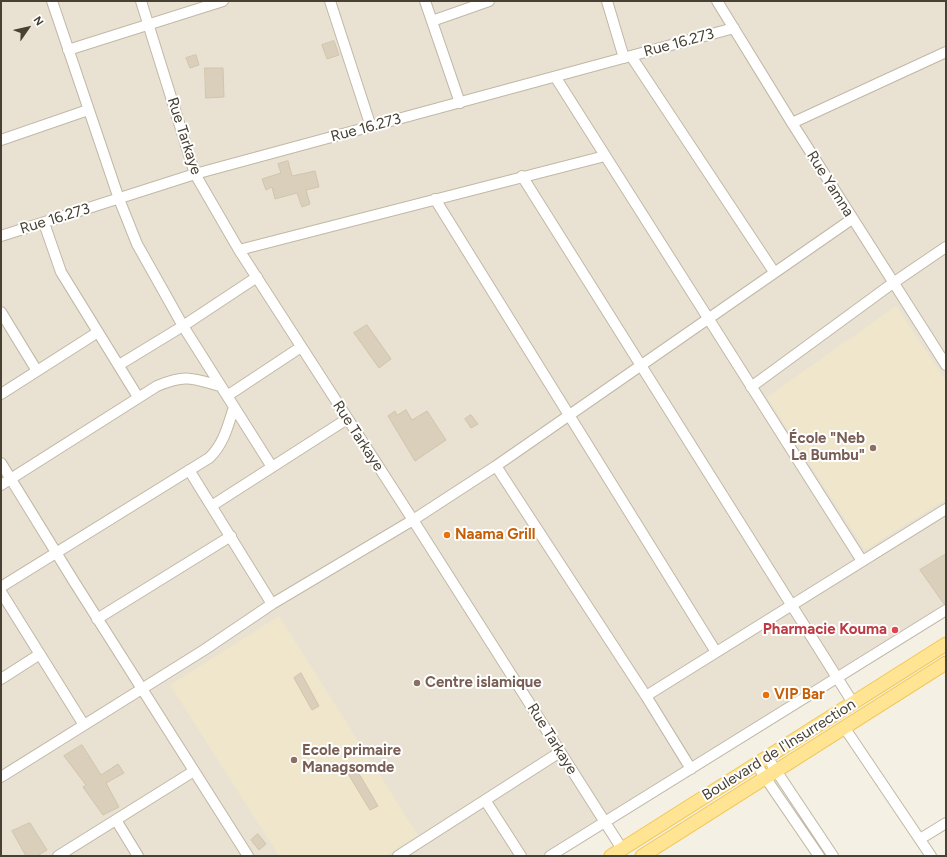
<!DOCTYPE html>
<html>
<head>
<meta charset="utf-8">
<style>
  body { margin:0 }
  #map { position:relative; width:947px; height:857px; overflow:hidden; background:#f4f0e4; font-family:Figtree,sans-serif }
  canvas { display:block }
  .frame { position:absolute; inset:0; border:2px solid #474033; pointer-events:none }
  .north { position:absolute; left:8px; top:8px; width:40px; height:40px; -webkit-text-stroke:3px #fff; paint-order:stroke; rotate:56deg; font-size:11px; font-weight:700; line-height:16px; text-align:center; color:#474033 }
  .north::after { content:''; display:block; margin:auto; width:14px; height:18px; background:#474033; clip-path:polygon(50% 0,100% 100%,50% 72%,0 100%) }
</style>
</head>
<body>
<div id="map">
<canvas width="947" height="857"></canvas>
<div class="frame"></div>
<div class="north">N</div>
</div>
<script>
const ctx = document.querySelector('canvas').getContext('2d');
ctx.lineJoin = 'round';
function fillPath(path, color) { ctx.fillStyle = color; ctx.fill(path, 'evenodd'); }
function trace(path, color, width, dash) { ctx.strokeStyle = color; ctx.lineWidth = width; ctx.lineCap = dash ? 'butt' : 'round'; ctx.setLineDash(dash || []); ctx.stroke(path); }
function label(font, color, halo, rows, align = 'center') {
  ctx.font = font + ' Figtree,sans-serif'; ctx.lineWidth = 4; ctx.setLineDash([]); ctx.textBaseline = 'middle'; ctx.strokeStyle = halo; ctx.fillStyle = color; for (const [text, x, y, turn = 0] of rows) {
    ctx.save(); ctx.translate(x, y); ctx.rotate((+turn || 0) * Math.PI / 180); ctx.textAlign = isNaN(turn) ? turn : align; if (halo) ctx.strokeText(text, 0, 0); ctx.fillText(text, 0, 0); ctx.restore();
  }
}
fillPath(new Path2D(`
  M1,1h945v606l-391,249h-554z`), '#e9e2d2');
fillPath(new Path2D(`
  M896,306l50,75v118l-81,51 -98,-153z
  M279,616l139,219 -33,21h-106l-109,-171z`), '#efe6cc');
const building = new Path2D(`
  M334,41l5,14 -12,4 -5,-14z
  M196,55l3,10 -9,3 -4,-10z
  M205,68h18l1,29 -18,1z
  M288,161l4,15 23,-5 4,16 -13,3 4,14 -8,3 -5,-14 -22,6 -3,-12 -6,3 -4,-11 19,-6 -3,-9z
  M367,325l24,34 -12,9 -25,-35z
  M406,410l6,10 15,-9 19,29 -31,21 -27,-45 7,-5 2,4z
  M471,415l7,9 -7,4 -6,-9z
  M946,554v50h-2l-24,-34z
  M301,673l18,33 -7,4 -18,-32z
  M82,745l19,30 17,-11 6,9 -18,10 13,24 -16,8 -20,-28 3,-2 -22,-29z
  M355,767l23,39 -8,4 -23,-38z
  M30,823l17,27 -10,6h-11l-14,-25z
  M258,834l8,10 -7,6 -8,-10z`);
fillPath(building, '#dacfbb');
trace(building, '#d3c4ab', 1);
const minor = new Path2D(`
  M52,1l67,198 18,45 46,82 89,141
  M141,1l54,173 44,76 174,270 209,329
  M330,1l41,126
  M425,1l35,102
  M607,1l17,57
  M717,1l75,122 154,242
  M432,21l57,-20
  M68,50l155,-49
  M631,56l143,216
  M556,78l306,483
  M792,123l154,-71
  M1,140l87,-30
  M522,176l331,527
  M435,199l281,453
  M44,223l17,49 77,125
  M1,236l194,-62 539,-146
  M239,250l366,-94
  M1,312l36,59
  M119,365l64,-39 74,-49
  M751,387l142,-104 53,-36
  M1,394l97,-62
  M227,396l74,-49
  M1,463l72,117 175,276
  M496,466l150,230 45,73
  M189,470l83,134
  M1,485l156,-99c28,-12 35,-8 63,0
  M213,505l134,-86
  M1,587l208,-129c15,-14 19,-33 25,-51
  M1,592l83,133
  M97,619l134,-83
  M1,679l39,-25
  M646,696l300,-187
  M844,727l87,129
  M767,757l66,99
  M756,764l63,92
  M1,777l203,-127 68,-46 141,-84 83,-54 356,-247
  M485,800l36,56
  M116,820l22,36
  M920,839l26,-16
  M58,856l136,-85
  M398,856l162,-104
  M550,856l396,-246`);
const major = new Path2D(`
  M611,856l335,-212
  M642,856l304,-193`);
trace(minor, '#c1b8a6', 12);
trace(major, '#f1c756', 15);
trace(minor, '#fff', 10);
trace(major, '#ffe493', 13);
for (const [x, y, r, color] of [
  [873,448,4,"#8d6e63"],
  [447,535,4,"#e8710a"],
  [895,630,4,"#e0444e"],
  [417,683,4,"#8d6e63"],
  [766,695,4,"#e8710a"],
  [294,760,4,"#8d6e63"]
]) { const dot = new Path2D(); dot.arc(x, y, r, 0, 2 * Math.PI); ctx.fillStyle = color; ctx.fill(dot); trace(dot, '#fff', 1.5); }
label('15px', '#474033', '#fff', [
  ["Rue 16.273",679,43,-15],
  ["Rue 16.273",366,128,-15],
  ["Rue Tarkaye",184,136,72],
  ["Rue Yamna",830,184,58],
  ["Rue 16.273",55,219,-17],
  ["Rue Tarkaye",358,436,57],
  ["Rue Tarkaye",552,739,58],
  ["Boulevard de l'Insurrection",779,750,-32]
]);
label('bold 15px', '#785e54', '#fff', [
  ["École \"Neb",865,439,"right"],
  ["La Bumbu\"",865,456,"right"],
  ["Centre islamique",425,683],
  ["Ecole primaire",302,751],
  ["Managsomde",302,768]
], 'left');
label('bold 15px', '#c56008', '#fff', [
  ["Naama Grill",455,535],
  ["VIP Bar",774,695]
], 'left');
label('bold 15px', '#be3a42', '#fff', [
  ["Pharmacie Kouma",887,630]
], 'right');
</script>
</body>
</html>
